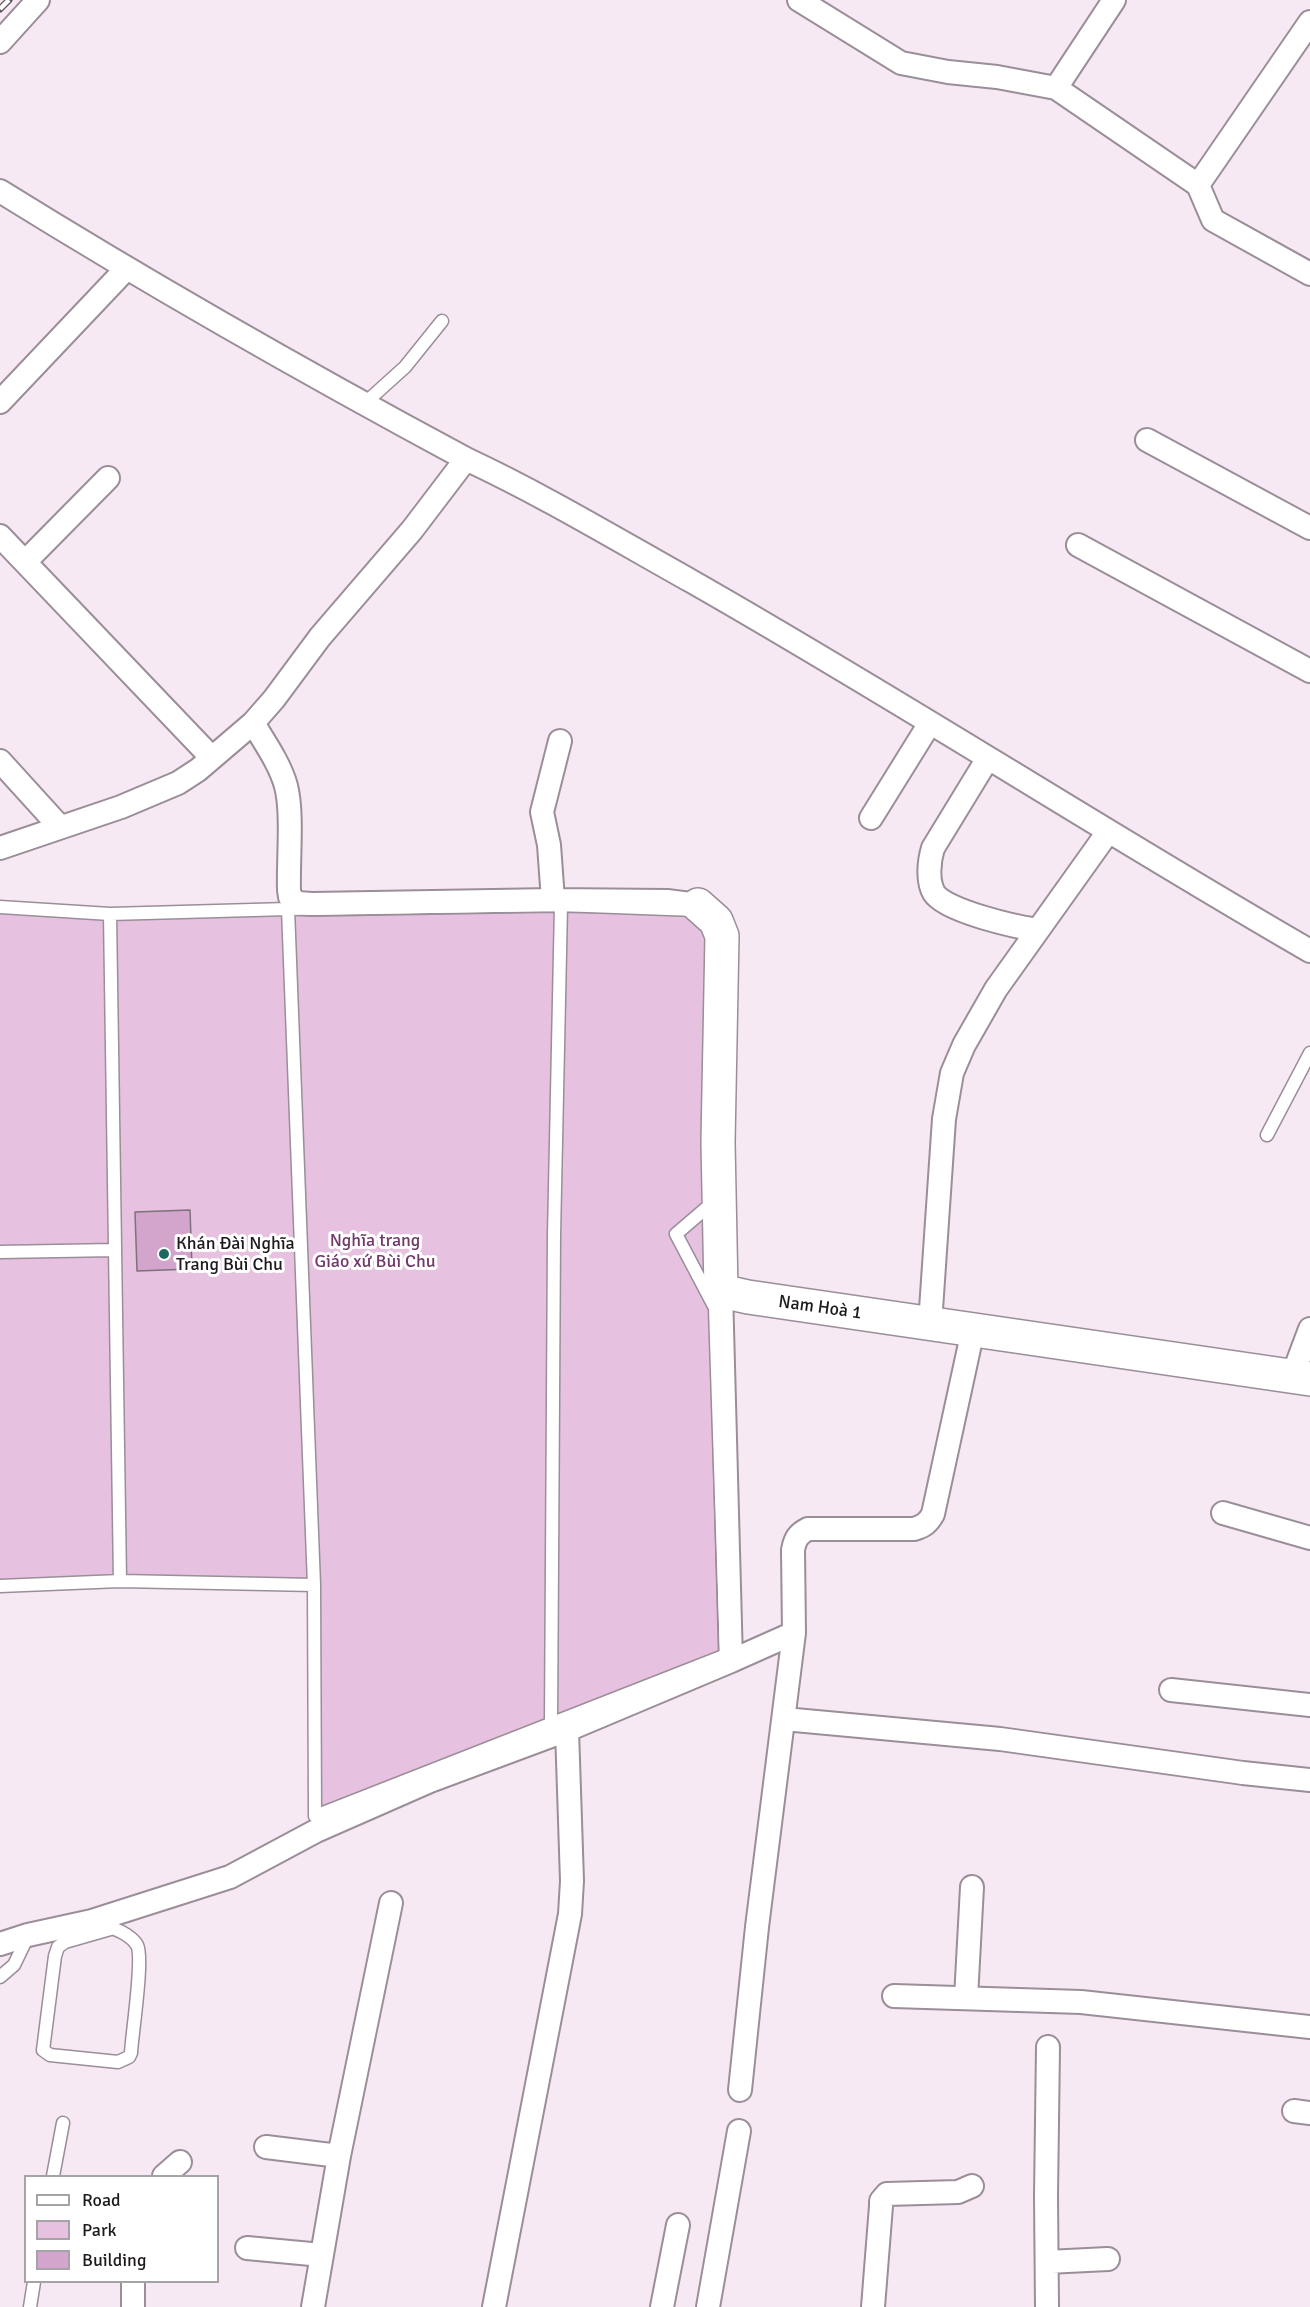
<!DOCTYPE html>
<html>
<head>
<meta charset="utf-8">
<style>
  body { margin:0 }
  #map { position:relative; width:1310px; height:2307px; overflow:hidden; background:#f7e9f4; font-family:Signika,sans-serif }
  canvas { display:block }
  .legend { position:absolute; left:24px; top:2175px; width:195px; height:108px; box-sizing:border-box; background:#fff; border:2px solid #a5a3a5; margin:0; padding:8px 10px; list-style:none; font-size:18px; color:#1d191d }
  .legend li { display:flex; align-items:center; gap:12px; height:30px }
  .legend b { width:30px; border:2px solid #a5a3a5 }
</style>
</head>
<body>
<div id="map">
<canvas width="1310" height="2307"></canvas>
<ul class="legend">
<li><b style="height:8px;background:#fff"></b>Road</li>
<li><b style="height:16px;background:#e6c1e0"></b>Park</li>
<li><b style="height:16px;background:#d3a5cc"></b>Building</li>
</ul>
</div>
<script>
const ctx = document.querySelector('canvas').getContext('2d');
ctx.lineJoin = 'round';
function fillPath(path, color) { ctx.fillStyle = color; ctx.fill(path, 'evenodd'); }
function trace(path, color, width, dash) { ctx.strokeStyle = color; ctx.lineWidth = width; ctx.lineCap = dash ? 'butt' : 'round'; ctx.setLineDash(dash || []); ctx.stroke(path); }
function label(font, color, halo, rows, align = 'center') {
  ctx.font = font + ' Signika,sans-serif'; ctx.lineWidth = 6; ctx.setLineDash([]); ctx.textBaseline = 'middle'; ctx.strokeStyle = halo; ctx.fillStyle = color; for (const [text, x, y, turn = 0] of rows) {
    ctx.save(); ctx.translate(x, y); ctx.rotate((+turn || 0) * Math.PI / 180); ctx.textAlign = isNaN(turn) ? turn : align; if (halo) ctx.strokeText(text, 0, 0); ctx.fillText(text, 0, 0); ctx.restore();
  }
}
fillPath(new Path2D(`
  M698,905l24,31 9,725 -415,170 -7,-241 -189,-9 -120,5v-679l118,8z`), '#e6c1e0');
const building = new Path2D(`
  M190,1210l2,59 -55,2 -2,-59z`);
fillPath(building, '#d3a5cc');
trace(building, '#7d717b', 1.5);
const lane = new Path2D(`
  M364,404l41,-37 37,-46
  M561,905l134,5c11,8 17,14 23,27l-7,267 -35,30 39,74 11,347 -411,161 -1,-231 -26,-676z
  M0,907l110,7
  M288,909l-178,5 10,667 194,4
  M1267,1135l43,-82
  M0,1252l115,-2
  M0,1586l120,-5
  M551,1724l3,-489 7,-330
  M96,1922c13,5 33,10 41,23 7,13 -5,88 -6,108l-2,4 -11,5 -68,-7 -7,-5 12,-94 3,-9 7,-5 49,-14
  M0,1977l14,-12 14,-29
  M53,2176l10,-53
  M30,2307l4,-25`);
const street = new Path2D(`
  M799,0l102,63 47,9 49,5 59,11
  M1114,0l-58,88 142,97 112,-163
  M0,42l38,-42
  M1198,185l15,35 97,54
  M0,191c153,95 308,183 466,268
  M0,402l126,-133
  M1147,440l163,88
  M0,536l212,222
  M1078,545l232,126
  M25,562l83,-84
  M253,723c12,20 27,41 33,63 7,27 2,74 3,104l1,7 8,6 14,1 241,-4 114,1 31,4
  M988,758l-55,90c-4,13 -6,33 1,45 11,18 82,34 104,37
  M0,761l60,66
  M871,818l59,-95
  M0,848l121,-41 57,-24 20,-13 55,-47 21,-24 46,-62 92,-107 54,-71c77,36 150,80 225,122 209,119 411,250 619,370
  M553,900l-4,-55 -7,-33 18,-71
  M930,1324l14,-205 8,-46 12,-28 32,-56 112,-157
  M1292,1377l18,-48
  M1223,1513l87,25
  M731,1661l63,-28 -1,-83c2,-11 5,-16 15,-21h106c10,-3 14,-6 19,-15l40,-184
  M1171,1690l139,15
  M784,1719l216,20 243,34 67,7
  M0,1944l28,-9 64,-14 138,-44 86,-46 114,-50 137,-51 164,-69 -10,-370
  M894,1996l187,6 229,25
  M966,1998l6,-111
  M740,2090l17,-163 37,-294
  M1294,2111l16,2
  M266,2147l73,9
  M164,2176l16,-14
  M247,2248l75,7
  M1047,2262l61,-3
  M133,2307v-25
  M313,2307l26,-151 52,-253
  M494,2307l76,-393 2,-33 -5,-151
  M662,2307l16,-82
  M708,2307l31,-176
  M873,2307l8,-101v-5l6,-7 71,-2 14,-6
  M1047,2307l-1,-111 2,-149`);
const secondary = new Path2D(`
  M698,905l18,16 6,15 -4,206 3,149 27,6 562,82`);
trace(lane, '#9a8e98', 15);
trace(street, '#9a8e98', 26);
trace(secondary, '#9a8e98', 36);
trace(lane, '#fff', 12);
trace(street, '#fff', 22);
trace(secondary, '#fff', 33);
const rail = new Path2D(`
  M0,9l9,-9`);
trace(rail, '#5c555b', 7);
trace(rail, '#fff', 4.5, [14]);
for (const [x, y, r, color] of [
  [164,1254,6,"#1e6860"]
]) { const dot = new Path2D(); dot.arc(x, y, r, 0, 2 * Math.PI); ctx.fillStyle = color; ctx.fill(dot); trace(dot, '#fff', 2); }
label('18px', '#71396b', '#fff', [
  ["Nghĩa trang",375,1241],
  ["Giáo xứ Bùi Chu",375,1262]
]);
label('18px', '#1d191d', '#fff', [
  ["Khán Đài Nghĩa",176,1244],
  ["Trang Bùi Chu",176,1265]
], 'left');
label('18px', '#1d191d', '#fff', [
  ["Nam Hoà 1",820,1308,8]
]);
</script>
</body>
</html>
